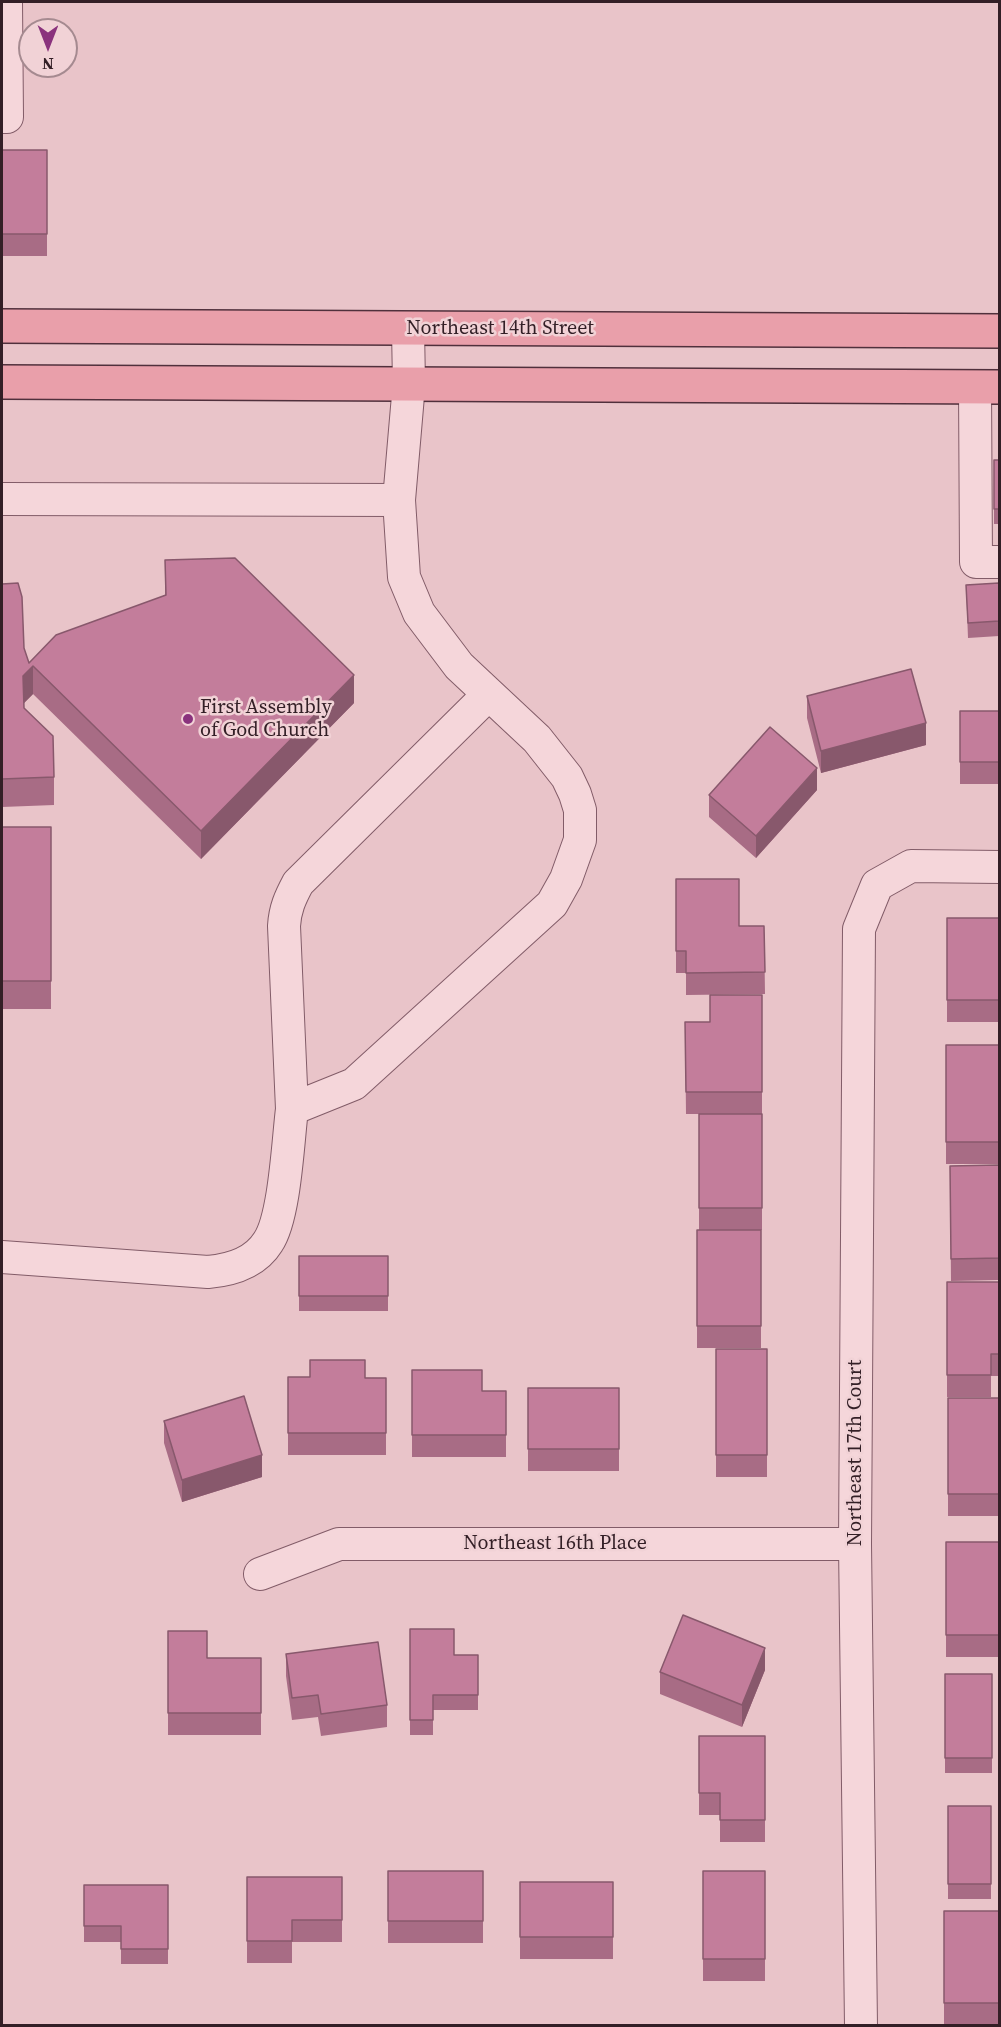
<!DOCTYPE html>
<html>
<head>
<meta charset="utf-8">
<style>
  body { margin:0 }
  #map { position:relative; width:1001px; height:2027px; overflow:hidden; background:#e9c4c9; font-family:"Source Serif 4",serif }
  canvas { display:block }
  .frame { position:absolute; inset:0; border:3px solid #331f26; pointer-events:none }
  .north { position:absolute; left:18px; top:18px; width:60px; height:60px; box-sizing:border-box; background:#f1d2d6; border:2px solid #a58a90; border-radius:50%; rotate:180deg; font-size:16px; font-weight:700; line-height:24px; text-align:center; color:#331f26 }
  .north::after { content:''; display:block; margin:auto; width:21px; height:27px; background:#8a327d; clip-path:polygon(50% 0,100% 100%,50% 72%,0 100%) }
</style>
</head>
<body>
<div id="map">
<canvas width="1001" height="2027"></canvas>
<div class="frame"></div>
<div class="north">N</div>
</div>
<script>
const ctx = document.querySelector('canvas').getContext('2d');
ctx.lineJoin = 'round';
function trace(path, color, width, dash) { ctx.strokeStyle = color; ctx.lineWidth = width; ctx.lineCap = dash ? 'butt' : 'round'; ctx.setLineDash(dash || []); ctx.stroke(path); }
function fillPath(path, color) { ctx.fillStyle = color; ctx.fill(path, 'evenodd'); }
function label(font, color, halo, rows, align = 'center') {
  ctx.font = font + ' "Source Serif 4",serif'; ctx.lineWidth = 5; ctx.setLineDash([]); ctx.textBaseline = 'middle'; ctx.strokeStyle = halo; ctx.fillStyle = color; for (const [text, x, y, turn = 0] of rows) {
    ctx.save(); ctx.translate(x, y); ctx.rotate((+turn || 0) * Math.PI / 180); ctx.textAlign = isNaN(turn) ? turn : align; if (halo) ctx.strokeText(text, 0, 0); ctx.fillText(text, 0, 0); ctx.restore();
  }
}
const minor = new Path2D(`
  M2,117h5l-1,-115
  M975,387l1,175h24
  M2,499l397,1
  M292,1109l-8,-183c1,-17 6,-28 14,-43l191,-189
  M2,1257l206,15c23,-2 47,-9 60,-30 17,-25 20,-102 24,-133l62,-25 198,-180 14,-25 14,-39v-30l-5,-16 -8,-17 -30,-38 -78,-73 -40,-53 -15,-36 -5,-77 10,-116 -1,-55
  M260,1574l79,-30h516
  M861,2026l-6,-482 4,-615 18,-44 34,-19 89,1`);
const major = new Path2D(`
  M2,326l998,5
  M2,382l998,5`);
trace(minor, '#825c68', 34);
trace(major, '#50303c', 36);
trace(minor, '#f5d6da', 32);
trace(major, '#e99faa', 33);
fillPath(new Path2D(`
  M2,150h45v106h-45z
  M994,460h5v64h-5z
  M165,560l189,143 -153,156 -168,-165 -9,9v5l30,69v28l-52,2v-223l27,79 136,-68z
  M999,583v53l-31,2 -2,-53z
  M807,696l119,49 -105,28 -14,-55z
  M960,711h39v73h-39z
  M817,790l-61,68 -47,-41v-22z
  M2,827h49v182h-49z
  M676,879l63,47h25l1,68 -79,1v-22h-10z
  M947,918h52v104h-52z
  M762,995v119h-76l-1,-92h25z
  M946,1045h53v119h-53z
  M699,1114h63v116h-63z
  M999,1165v115l-48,1 -1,-115z
  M697,1230h64v118h-64z
  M299,1256h89v55h-89z
  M947,1282h52v94h-8v21h-44z
  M716,1349h51v128h-51z
  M412,1370l70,21h24v66h-94z
  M288,1377l98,1v77h-98z
  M528,1388h91v83h-91z
  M948,1398h51v118h-51z
  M164,1421l98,56 -80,25 -18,-59z
  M946,1542h53v115h-53z
  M410,1629l44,26h24v55h-45v25h-23z
  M168,1631l39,27h54v77h-93z
  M286,1654l101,51v22l-66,9 -3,-19 -26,3 -6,-44z
  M765,1670l-23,57 -82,-33v-22z
  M945,1674h47v99h-47z
  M699,1736h66v106h-45v-27h-21z
  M948,1806h43v93h-43z
  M388,1871h95v72h-95z
  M703,1871h62v110h-62z
  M247,1877h95v65h-50v21h-45z
  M520,1882h93v77h-93z
  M84,1885h84v79h-47v-22h-37z
  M944,1911h55v114h-55z`), '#a86c85');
fillPath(new Path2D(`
  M33,666v28l-10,10v-28z
  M354,675v28l-153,156v-28z
  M926,723v22l-105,28v-22z
  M817,768v22l-61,68v-22z
  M262,1455v22l-80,25v-22z
  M765,1648v22l-23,57v-22z`), '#88586c');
const building = new Path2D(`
  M2,150h45v84h-45z
  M994,460h5v49h-5z
  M235,558l119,117 -153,156 -168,-165 -10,10 1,32 29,28 1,41 -52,2v-195l16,-1 4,14 2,51 5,15 27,-28 110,-40 -1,-35z
  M999,583v38l-31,2 -2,-38z
  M911,669l15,54 -105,28 -14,-55z
  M960,711h39v51h-39z
  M770,727l47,41 -61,68 -47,-41z
  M2,827h49v154h-49z
  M676,879h63v47h25l1,46 -79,1v-22h-10z
  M947,918h52v82h-52z
  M710,995h52v97h-76l-1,-70h25z
  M946,1045h53v97h-53z
  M699,1114h63v94h-63z
  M999,1165v93l-48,1 -1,-93z
  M697,1230h64v96h-64z
  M299,1256h89v40h-89z
  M947,1282h52v72h-8v21h-44z
  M716,1349h51v106h-51z
  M310,1360h55v18h21v55h-98v-56h22z
  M412,1370h70v21h24v44h-94z
  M528,1388h91v61h-91z
  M244,1396l18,59 -80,25 -18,-59z
  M948,1398h51v96h-51z
  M946,1542h53v93h-53z
  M683,1615l82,33 -23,57 -82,-33z
  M410,1629h44v26h24v40h-45v25h-23z
  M168,1631h39v27h54v55h-93z
  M378,1642l9,63 -66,9 -3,-19 -26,3 -6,-44z
  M945,1674h47v84h-47z
  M699,1736h66v84h-45v-27h-21z
  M948,1806h43v78h-43z
  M388,1871h95v50h-95z
  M703,1871h62v88h-62z
  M247,1877h95v43h-50v21h-45z
  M520,1882h93v55h-93z
  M84,1885h84v64h-47v-23h-37z
  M944,1911h55v92h-55z`);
fillPath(building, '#c37d9b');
trace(building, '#88586c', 1.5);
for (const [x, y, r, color] of [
  [188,719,6,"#8a327d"]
]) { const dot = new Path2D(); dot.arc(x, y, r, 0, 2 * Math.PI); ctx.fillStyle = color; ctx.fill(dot); trace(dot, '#f1d2d6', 2); }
label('20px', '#331f26', '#f1d2d6', [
  ["Northeast 14th Street",500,329],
  ["Northeast 17th Court",856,1453,-90],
  ["Northeast 16th Place",555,1544]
]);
label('20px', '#331f26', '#f1d2d6', [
  ["First Assembly",200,708],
  ["of God Church",200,731]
], 'left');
</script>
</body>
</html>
